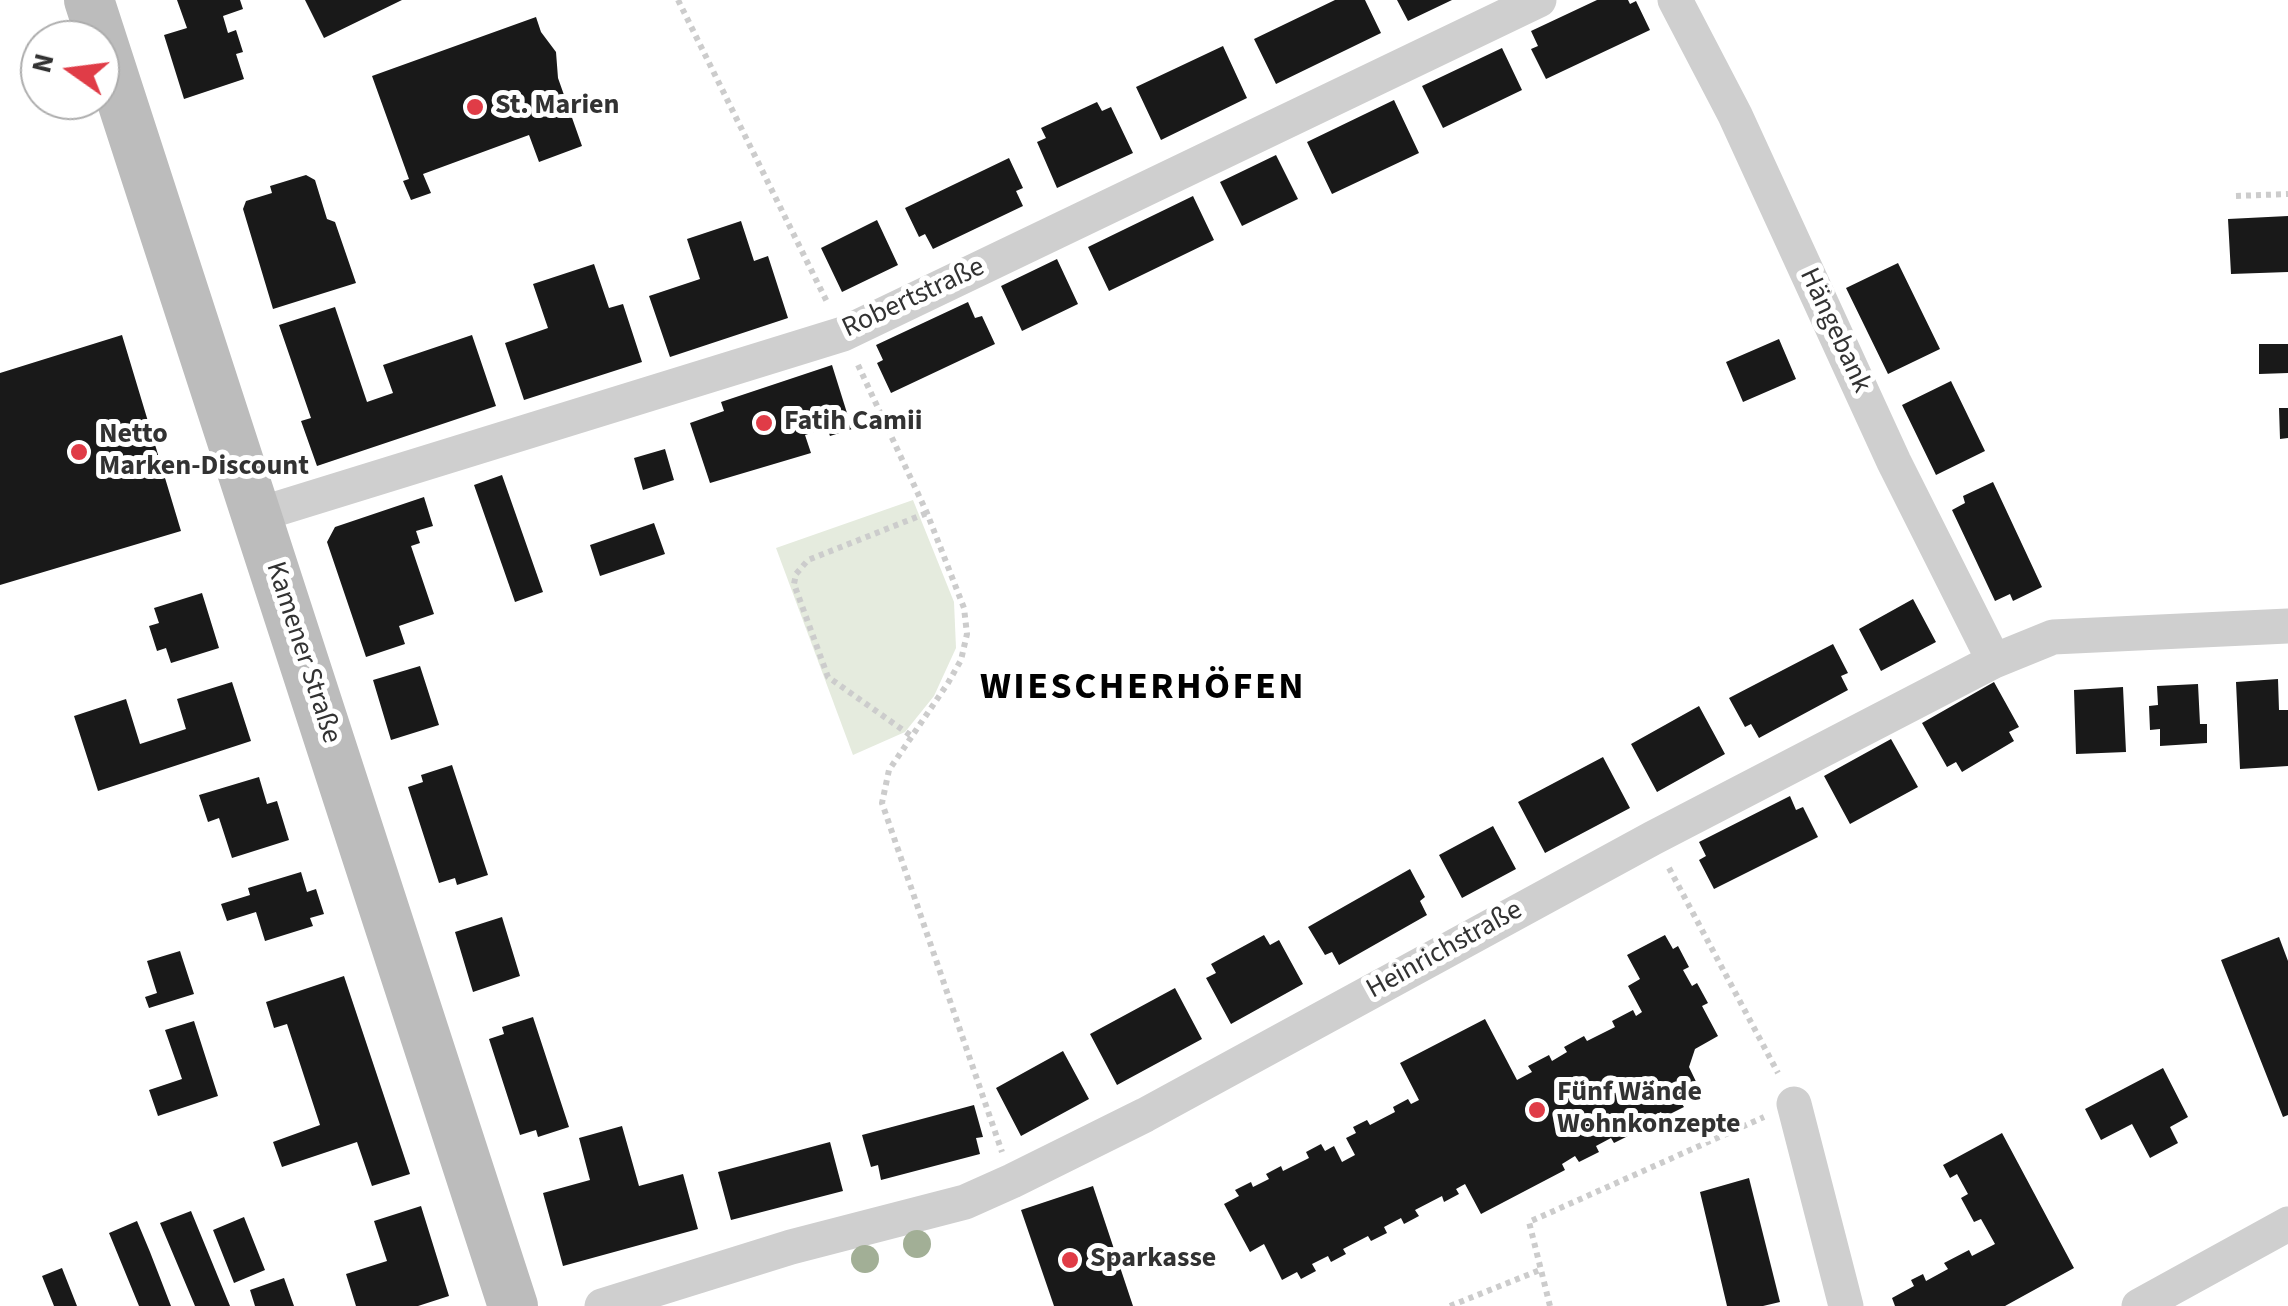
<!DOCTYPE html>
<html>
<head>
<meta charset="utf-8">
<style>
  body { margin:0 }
  #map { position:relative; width:2288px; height:1306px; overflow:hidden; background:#fff; font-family:"Source Sans 3",sans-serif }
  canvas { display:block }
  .north { position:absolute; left:20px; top:20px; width:100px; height:100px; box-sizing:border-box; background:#fff; border:2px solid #adadad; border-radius:50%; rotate:284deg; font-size:28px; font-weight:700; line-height:40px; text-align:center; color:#323232 }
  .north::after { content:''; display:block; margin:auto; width:35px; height:45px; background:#e03c47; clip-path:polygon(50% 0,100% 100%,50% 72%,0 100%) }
</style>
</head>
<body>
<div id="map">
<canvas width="2288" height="1306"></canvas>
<div class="north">N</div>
</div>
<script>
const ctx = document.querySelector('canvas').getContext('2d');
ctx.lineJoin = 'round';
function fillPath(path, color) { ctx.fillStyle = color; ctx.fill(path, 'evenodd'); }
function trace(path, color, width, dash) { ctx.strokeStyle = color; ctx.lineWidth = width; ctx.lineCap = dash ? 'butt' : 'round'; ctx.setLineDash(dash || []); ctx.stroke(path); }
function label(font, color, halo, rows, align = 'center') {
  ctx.font = font + ' "Source Sans 3",sans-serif'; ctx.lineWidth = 10; ctx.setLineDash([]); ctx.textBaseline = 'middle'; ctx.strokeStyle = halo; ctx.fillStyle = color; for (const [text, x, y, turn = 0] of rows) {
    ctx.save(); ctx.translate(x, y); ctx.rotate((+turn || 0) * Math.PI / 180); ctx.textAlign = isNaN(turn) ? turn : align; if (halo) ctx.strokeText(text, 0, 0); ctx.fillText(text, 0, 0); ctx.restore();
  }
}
fillPath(new Path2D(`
  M913,500l41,102 2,46 -22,48 -29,36 -52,23 -77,-207z`), '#e5ebde');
fillPath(new Path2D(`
  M177,0h63l3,9 -20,7 5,17 8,-3 7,22 -7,2 8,25 -60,20 -20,-64 23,-7z
  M305,0h97l-78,38z
  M1335,0h30l16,33 -105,51 -22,-45z
  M1397,0h55l-44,21z
  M1597,0h31l2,4 6,-3 14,29 -104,49 -15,-30 7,-3 -7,-15z
  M536,17l5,15 15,20 2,26 24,68 -43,16 -10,-27 -106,39 8,19 -20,7 -8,-19 6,-2 -37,-103z
  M1223,46l24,52 -86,42 -25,-53z
  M1502,48l20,42 -79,38 -21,-42z
  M1394,100l25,53 -87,41 -25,-52z
  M1097,102l5,9 9,-4 22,46 -76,35 -20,-46 9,-4 -5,-10z
  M1276,155l22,44 -56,27 -22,-44z
  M1009,158l14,30 -7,3 7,15 -90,43 -8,-15 -6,3 -14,-29z
  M306,175l9,5 12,39 8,3 21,61 -83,26 -30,-100 3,-8 26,-8 -2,-7z
  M1193,196l21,44 -105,51 -21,-44z
  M2288,216v56l-57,2 -3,-55z
  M877,220l21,45 -56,27 -21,-44z
  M741,221l13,40 14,-5 20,62 -118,39 -21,-61 51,-17 -13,-40z
  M1057,259l21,45 -56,27 -21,-45z
  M1898,263l42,86 -52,25 -42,-86z
  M594,264l15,44 14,-4 19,58 -118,38 -19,-57 43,-15 -15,-44z
  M968,302l7,16 7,-2 13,28 -104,49 -14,-30 6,-3 -7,-15z
  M335,307l32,95 26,-9 -10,-28 89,-30 24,71 -179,60 -16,-45 10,-3 -32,-93z
  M122,335l59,196 -181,54v-212z
  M1779,339l17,40 -53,23 -17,-40z
  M2259,344h29v29l-29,1z
  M832,365l20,64 -22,7 -3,-8 -22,7 6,18 -101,30 -20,-60 34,-12 -3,-9z
  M1951,381l34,70 -49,24 -34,-70z
  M2279,408h9v30l-8,1z
  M665,449l9,31 -31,10 -9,-32z
  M502,475l41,117 -28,10 -41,-117z
  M1993,482l49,105 -29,14 -3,-7 -15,7 -43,-91 13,-7 -2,-7z
  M424,497l9,29 -17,5 4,12 -9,3 23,68 -35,12 6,18 -39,13 -39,-115 8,-15z
  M654,523l11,31 -65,22 -10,-31z
  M202,593l17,55 -48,15 -5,-15 -9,3 -8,-25 10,-3 -5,-15z
  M1913,599l23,43 -55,29 -22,-42z
  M1833,644l15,29 -7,3 7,14 -89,48 -8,-14 -6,3 -16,-29z
  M420,666l19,59 -48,15 -18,-60z
  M2278,679l1,31h9v56l-48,3 -4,-87z
  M232,682l19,59 -153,50 -24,-75 52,-17 14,45 46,-15 -9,-30z
  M1994,682l25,45 -10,5 5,9 -52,31 -6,-10 -9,5 -25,-44z
  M2198,684l2,40h7v19l-47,3v-17l-10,1 -1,-24 9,-1 -1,-19z
  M2123,687l3,65 -50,2 -2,-64z
  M1699,706l26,48 -68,38 -26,-48z
  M1891,739l27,48 -68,37 -26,-48z
  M1603,757l27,51 -85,45 -27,-51z
  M452,765l36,110 -31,10 -2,-7 -16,5 -31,-96 15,-5 -2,-7z
  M259,777l8,27 10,-3 12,39 -57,18 -13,-40 -11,4 -9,-27z
  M1790,796l6,14 7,-3 15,30 -104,52 -15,-29 7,-4 -7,-14z
  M1493,826l23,43 -54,29 -23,-43z
  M1410,869l15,28 -5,4 7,14 -88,50 -7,-13 -7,3 -17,-28z
  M301,872l6,20 9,-3 8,25 -14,4 3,8 -48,15 -9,-29 -29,9 -6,-17 29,-9 -2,-7z
  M502,917l18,59 -47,16 -18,-60z
  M1264,935l6,10 9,-5 24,44 -72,40 -25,-46 10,-5 -5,-9z
  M1665,935l8,14 5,-3 11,21 -6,3 9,16 5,-3 11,20 -6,3 16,30 -23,13 -6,18 11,23 -20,11 4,6 -20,10 -3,-5 -28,14 3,6 -22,11 -3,-5 -15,8 3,6 -20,10 -4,-6 -13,8 3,6 -84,44 -16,-30 -9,5 3,5 -15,8 -2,-6 -27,14 4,6 -15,8 -3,-6 -17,9 3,6 -16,8 -3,-5 -25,13 3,5 -15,8 -3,-6 -16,8 4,7 -15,8 -4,-7 -15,8 -18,-36 -14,8 -26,-48 15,-8 -4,-6 16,-8 2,5 16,-8 -3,-5 15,-8 2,5 26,-13 -3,-6 15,-8 4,7 9,-5 8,16 13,-7 -9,-17 10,-5 -3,-6 14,-7 3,5 25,-13 -2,-5 15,-8 3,5 8,-4 -19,-37 85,-44 32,61 15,-8 -4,-6 21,-11 3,6 15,-9 -3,-5 20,-11 3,5 28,-14 -3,-6 21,-11 3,6 6,-4 -14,-26 12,-7 -13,-24z
  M2279,937l9,24v154l-5,2 -62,-157z
  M180,951l14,43 -45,14 -4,-11 12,-4 -10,-32z
  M344,976l66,198 -38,12 -15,-44 -75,25 -9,-25 47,-17 -33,-101 -13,4 -8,-26z
  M1175,988l27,51 -85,46 -27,-51z
  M533,1017l36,110 -31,10 -2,-7 -16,5 -31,-96 15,-5 -2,-7z
  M194,1021l24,75 -60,20 -9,-26 33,-11 -17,-49z
  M1063,1051l26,48 -68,37 -25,-48z
  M2163,1068l25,49 -18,10 8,16 -28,15 -18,-34 -31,16 -16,-31z
  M974,1105l9,32 -7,1 4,16 -99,26 -3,-15 -7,2 -9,-32z
  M622,1126l17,60 44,-12 15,55 -135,37 -20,-73 47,-13 -11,-42z
  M2002,1133l72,135 -69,38h-110l-3,-8 22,-12 -3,-6 12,-6 3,7 22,-12 -4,-6 25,-13 3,6 23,-12 -14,-25 -7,3 -13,-24 7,-4 -11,-20 -7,4 -7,-13z
  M830,1142l13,49 -112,29 -13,-48z
  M1749,1178l31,124 -17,4h-36l-27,-114z
  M1093,1186l40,120h-79l-33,-96z
  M421,1206l28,90 -31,10h-62l-10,-32 41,-13 -13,-40z
  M191,1211l39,95h-35l-35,-83z
  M244,1217l21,53 -31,13 -21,-53z
  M137,1221l13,31 21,54h-32l-30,-73z
  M62,1268l15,38h-23l-12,-30z
  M284,1278l10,28h-39l-5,-16z`), '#191919');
trace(new Path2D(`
  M678,0l150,304
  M2236,196l52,-2
  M858,365l69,148 37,95 3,26 -6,26 -13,23 -59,87 -7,33 120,349
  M910,735l-82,-58 -34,-93 2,-10 12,-14 119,-47
  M1669,868l109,205
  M1450,1306l90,-36
  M1550,1306l-21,-84 235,-105`), '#ccc', 6, [5, 5]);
trace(new Path2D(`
  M1675,0l60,115 159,347 100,199
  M257,515l586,-181 696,-334
  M1794,1104l52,202
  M602,1306l189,-59 174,-45 47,-21 133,-66 508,-277 341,-177 59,-24 235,-11
  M2139,1306l149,-82`), '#cfcfcf', 35);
trace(new Path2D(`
  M89,0l424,1306`), '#bcbcbc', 50);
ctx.fillStyle = '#a2af96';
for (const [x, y] of [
  [917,1244],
  [865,1259]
]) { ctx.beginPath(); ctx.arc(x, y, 14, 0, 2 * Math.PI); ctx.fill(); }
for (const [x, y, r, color] of [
  [475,107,10,"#e03c47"],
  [764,423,10,"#e03c47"],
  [79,452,10,"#e03c47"],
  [1537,1110,10,"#e03c47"],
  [1070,1260,10,"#e03c47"]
]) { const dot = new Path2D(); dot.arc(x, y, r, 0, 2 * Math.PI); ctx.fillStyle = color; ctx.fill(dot); trace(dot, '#fff', 4); }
label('bold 28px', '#323232', '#fff', [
  ["St. Marien",495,107],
  ["Fatih Camii",784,423],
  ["Netto",99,436],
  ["Marken-Discount",99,468],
  ["Fünf Wände",1557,1094],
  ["Wohnkonzepte",1557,1126],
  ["Sparkasse",1090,1260]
], 'left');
label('28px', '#323232', '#fff', [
  ["Robertstraße",914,299,-25],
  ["Hängebank",1834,331,65],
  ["Kamener Straße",302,653,72],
  ["Heinrichstraße",1445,951,-29]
]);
ctx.letterSpacing = '2.5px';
label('bold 38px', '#000', '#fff', [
  ["WIESCHERHÖFEN",1143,690]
]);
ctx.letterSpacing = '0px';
</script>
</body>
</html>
